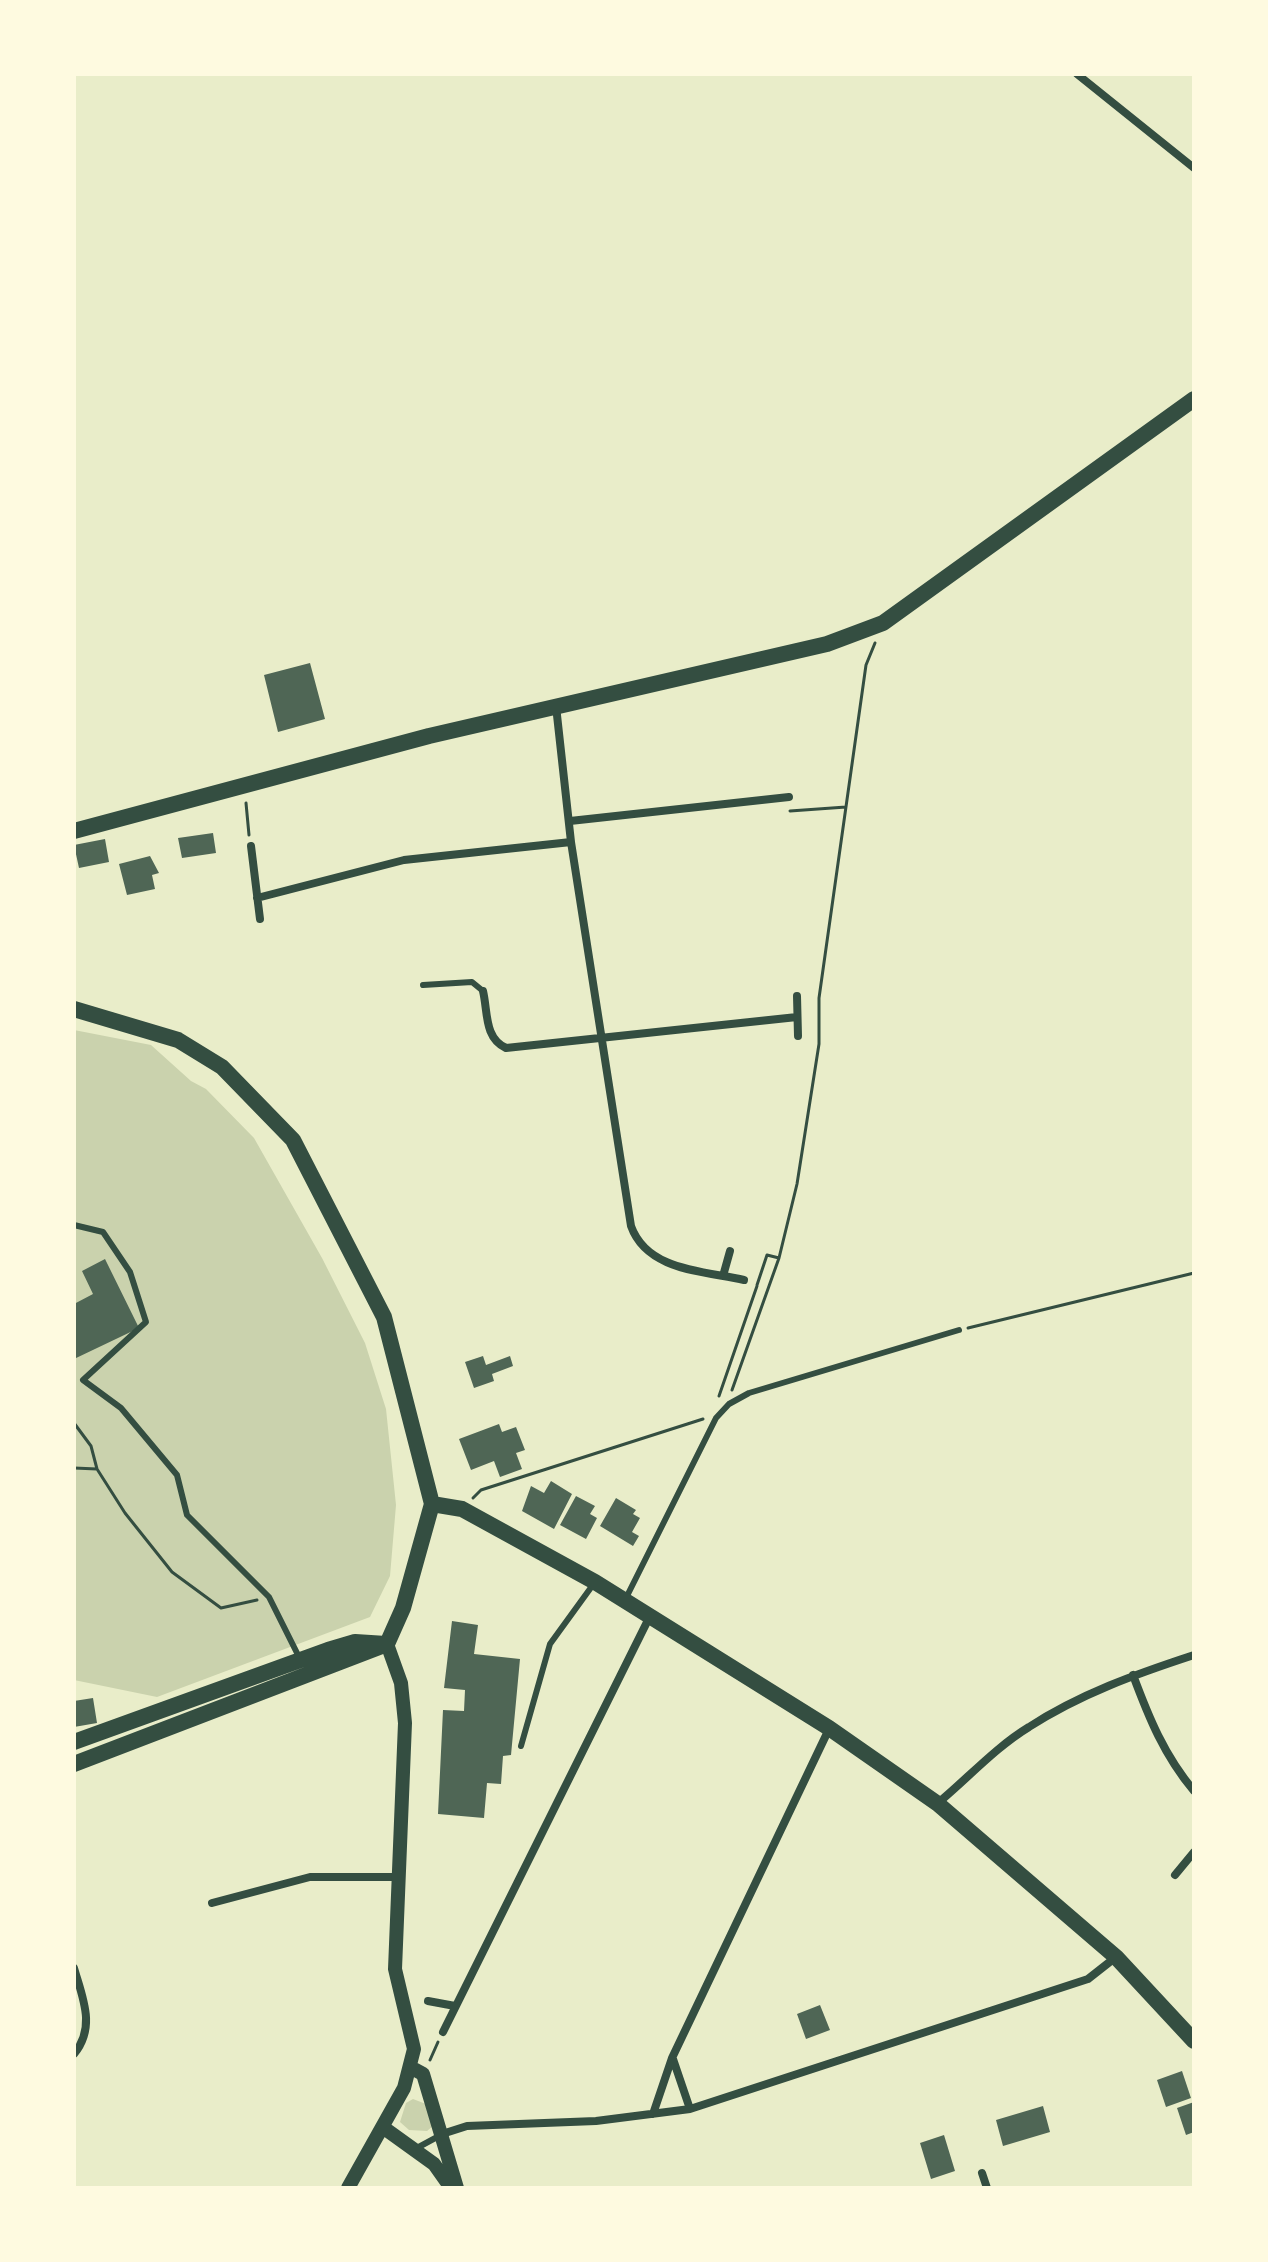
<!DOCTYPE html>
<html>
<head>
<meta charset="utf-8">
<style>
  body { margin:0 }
  #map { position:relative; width:1268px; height:2262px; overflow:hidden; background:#e9edc9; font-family:"PT Sans Narrow",sans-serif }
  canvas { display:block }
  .frame { position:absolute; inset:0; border:76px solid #fefae0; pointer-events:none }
</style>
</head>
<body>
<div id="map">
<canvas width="1268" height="2262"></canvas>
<div class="frame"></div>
</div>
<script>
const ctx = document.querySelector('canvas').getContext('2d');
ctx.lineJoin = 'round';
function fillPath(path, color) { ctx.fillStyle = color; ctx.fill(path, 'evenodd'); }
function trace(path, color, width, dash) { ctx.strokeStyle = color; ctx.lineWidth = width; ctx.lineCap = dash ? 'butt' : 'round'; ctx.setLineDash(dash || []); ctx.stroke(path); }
fillPath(new Path2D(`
  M74,1030l77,15 40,36 15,8 48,49 68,120 43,85 21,66 10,96 -6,71 -20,41 -213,80 -83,-17z
  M413,2099l13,5 7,22 -6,5 -18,-1 -9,-8 6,-19z`), '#cad2ad');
fillPath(new Path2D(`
  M310,663l15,56 -47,13 -14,-57z
  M213,833l3,20 -34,5 -4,-20z
  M105,839l4,23 -30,6 -5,-23z
  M150,856l9,17 -7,2 3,14 -28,6 -8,-31z
  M105,1259l34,69 -65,31v-55l19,-10 -11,-23z
  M483,1356l3,9 24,-9 3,10 -21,8 2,7 -20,7 -9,-26z
  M499,1424l3,8 14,-5 9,23 -9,3 6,16 -22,8 -6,-16 -23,9 -12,-31z
  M551,1481l21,13 -18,35 -32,-18 9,-25 13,7z
  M576,1496l19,10 -5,8 7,4 -11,21 -26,-14z
  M616,1498l20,12 -3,4 7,4 -8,14 7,4 -6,10 -33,-20z
  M452,1621l26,4 -4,29 46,5 -9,96 -8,1 -2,28 -14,-1 -3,35 -46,-4 5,-104 21,1 1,-21 -21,-2z
  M93,1698l4,25 -23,4v-26z
  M820,2005l10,25 -24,9 -9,-25z
  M1182,2071l9,27 -25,9 -9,-27z
  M1194,2102v30l-8,3 -9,-27z
  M1043,2106l7,26 -47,14 -7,-26z
  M944,2135l11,36 -24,8 -11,-36z`), '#4f6655');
trace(new Path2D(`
  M246,803l3,32
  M790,811l56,-4
  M757,1285l10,-30 12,3
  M968,1328l226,-55
  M732,1390l47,-132 18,-74 22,-140v-46l47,-333 9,-22
  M719,1396l38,-110
  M74,1423l17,23 6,23
  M74,1468l23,1 28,44 47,59 49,36 36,-8
  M473,1498l8,-8 222,-71
  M430,2060l8,-18`), '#344e41', 3);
trace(new Path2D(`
  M423,985l49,-3 11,9
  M74,1225l29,7 27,40 16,50 -63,58 38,28 56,67 10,40 82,82 31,62
  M626,1598l90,-180 13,-14 20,-11 210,-63
  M521,1746l29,-102 45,-62
  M415,2149l24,-13`), '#344e41', 6);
trace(new Path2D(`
  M1077,74l117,94
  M556,706l15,136 60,384c16,45 73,45 113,54
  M570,821l219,-24
  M251,846l9,73
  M257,898l147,-38 167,-18
  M483,991c5,21 1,47 23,57l291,-31
  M797,996l1,40
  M723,1276l7,-25
  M1133,1675c16,43 31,80 61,116
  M938,1803c30,-25 58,-56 91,-76 51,-33 107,-53 165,-72
  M1175,1875l19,-23
  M212,1903l98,-26h86
  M74,1968c9,31 22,59 0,86
  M428,2001l27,5
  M443,2032l207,-416
  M673,2059l17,50
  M653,2114l19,-56 157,-329
  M442,2134l25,-8 129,-5 94,-12 398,-130 28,-22
  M982,2173l5,15`), '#344e41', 8);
trace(new Path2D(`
  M410,2067l13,7 34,114
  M384,2128l50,36 17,24
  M348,2188l56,-100 10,-39 -19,-80 10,-246 -4,-40 -14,-39`), '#344e41', 14);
trace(new Path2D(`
  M74,831l355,-95 398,-92 56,-21 311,-224
  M74,1009l104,31 44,27 71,73 91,177 48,187 -29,104 -16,36
  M432,1504l30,5 133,73 234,146 109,76 178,153 78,84
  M74,1742l254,-92 27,-8 31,2
  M74,1764l313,-120`), '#344e41', 16);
</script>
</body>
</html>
